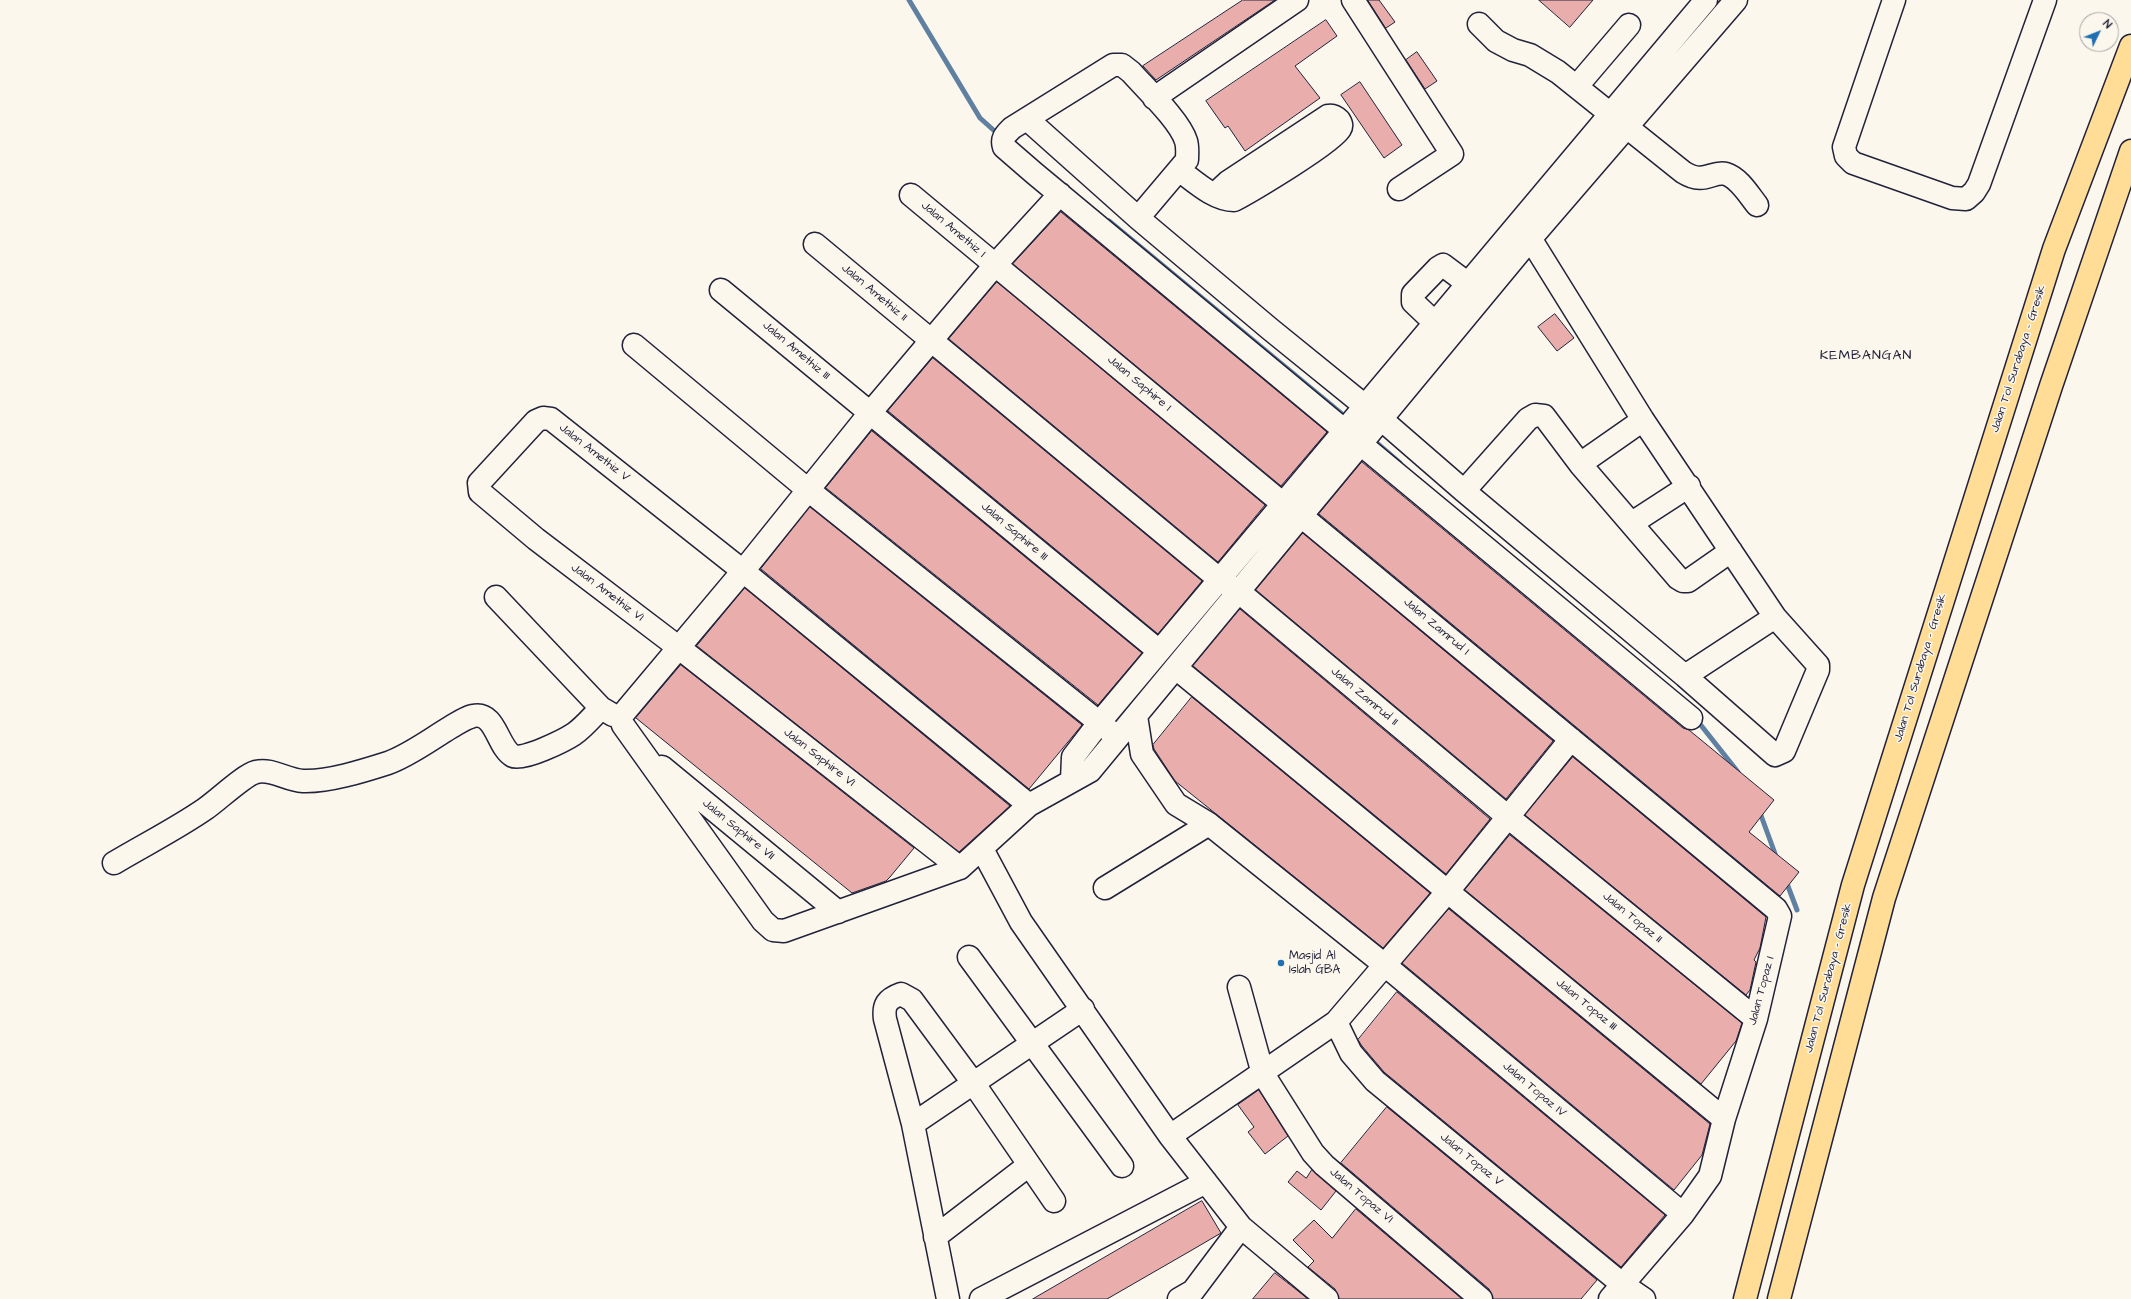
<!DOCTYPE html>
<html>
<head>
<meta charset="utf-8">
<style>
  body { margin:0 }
  #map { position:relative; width:2131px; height:1299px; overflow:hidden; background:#fbf7ec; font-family:"Architects Daughter",sans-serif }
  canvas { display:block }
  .north { position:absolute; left:2079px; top:12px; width:40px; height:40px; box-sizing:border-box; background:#fbf7ec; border:1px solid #a4a2a5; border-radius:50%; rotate:47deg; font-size:11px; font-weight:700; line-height:16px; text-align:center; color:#22223b }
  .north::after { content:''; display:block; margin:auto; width:14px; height:18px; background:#1f6fb2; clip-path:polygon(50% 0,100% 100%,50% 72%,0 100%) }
</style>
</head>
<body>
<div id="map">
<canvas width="2131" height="1299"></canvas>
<div class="north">N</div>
</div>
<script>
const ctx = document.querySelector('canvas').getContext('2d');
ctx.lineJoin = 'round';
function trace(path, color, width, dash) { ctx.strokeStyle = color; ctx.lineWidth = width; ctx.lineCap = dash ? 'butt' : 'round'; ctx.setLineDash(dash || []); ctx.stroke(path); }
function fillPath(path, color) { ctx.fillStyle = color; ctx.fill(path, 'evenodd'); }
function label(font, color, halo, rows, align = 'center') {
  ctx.font = font + ' "Architects Daughter",sans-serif'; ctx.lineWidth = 3; ctx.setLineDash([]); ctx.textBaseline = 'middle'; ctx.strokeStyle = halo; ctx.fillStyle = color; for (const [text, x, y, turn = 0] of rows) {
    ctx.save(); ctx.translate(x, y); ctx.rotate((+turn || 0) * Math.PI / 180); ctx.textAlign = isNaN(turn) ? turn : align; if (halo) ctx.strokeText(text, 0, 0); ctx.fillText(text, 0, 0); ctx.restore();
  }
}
trace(new Path2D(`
  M909,0l71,118 19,17
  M1109,221l239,198
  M1371,438l29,25
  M1696,719l42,53
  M1759,810l18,49
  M1786,881l11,29`), '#6080a2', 5);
const building = new Path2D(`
  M1243,0h32l-119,80 -13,-14z
  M1368,0h11l16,22 -9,6z
  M1539,0h54l-23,27z
  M1326,20l11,16 -42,30 25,32 -75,53 -17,-25 -3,2 -19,-27z
  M1417,52l20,29 -12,8 -19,-29z
  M1360,82l42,63 -18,13 -43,-63z
  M1061,212l266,220 -46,54 -268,-222z
  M997,282l268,223 -47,57 -269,-223z
  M1555,314l19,24 -17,13 -19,-24z
  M933,358l269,223 -44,53 -270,-223z
  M872,431l270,222 -44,52 -272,-217z
  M1362,462l321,266 6,2 85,70 -25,32 50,40 -19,24 -461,-382z
  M810,507l272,218 -53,64 -268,-220z
  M1303,533l250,208 -47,58 -250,-209z
  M745,588l265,218 -51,46 -262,-206z
  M1240,609l250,210 -44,55 -253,-208z
  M681,665l233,183 -24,29 -4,4 -34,12 -216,-175z
  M1192,697l238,196 -47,55 -208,-167 -21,-32 -1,-4z
  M1573,757l193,160 -6,31 -6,12 2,2 -6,28 -4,5 -221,-180z
  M1510,835l232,188 -6,18 -35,43 -236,-194z
  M1449,909l261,215 -8,31 -28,35 -272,-227z
  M1397,992l268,223 -44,52 -237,-195 -22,-26 -4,-6z
  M1259,1090l29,46 -23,18 -17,-22 6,-5 -16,-22z
  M1387,1107l210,173 -16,19h-88l-4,-10 -148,-126z
  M1312,1170l24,21 -15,19 -33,-28 9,-11 9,7z
  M1202,1201l19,32 -29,17 -85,49h-74z
  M1356,1209l106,90h-123l-4,-10 -27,-22 6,-6 -21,-21 21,-20 18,18z
  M1275,1273l18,14 15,12h-55z`);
fillPath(building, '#e9aeac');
trace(building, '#22223b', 1);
const minor = new Path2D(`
  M1353,0l99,154 -53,35
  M1894,0l-50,147 2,9 7,7 99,35 14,1 8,-7 5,-8 66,-184
  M1479,24l17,17 17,9 17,5 28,17 125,100c22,14 29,-2 43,2 13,4 23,21 31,31
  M1577,86l52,-61
  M1154,98l143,-98
  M1027,119l111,99 132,111 111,90 83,72 221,185 90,79 9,-4 34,-81v-5l-43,-48 -132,-197 -123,-198
  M1179,170c15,11 35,30 55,30 17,-9 101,-59 106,-71 2,-3 1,-6 -1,-9 -3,-3 -7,-5 -11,-4l-100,66 -13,12
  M1060,194l-65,71 -125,148 -127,158 -120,143 -2,5 2,6 140,196 10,9 11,1 176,-63 69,-63 61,-34 441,-533 205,-238
  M911,195l371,308
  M1138,218l49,-58c0,-6 1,-13 -1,-19 -6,-20 -40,-52 -55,-69l-9,-7h-9l-101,63c-6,6 -11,10 -8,19l30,26 657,545
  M815,244l404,335 19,12 270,226 248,202
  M721,290l438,361
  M1434,322l-21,-20v-8l25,-26 5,-3 24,18
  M634,345l173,144 304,243
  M1580,464l63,-44
  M1464,491l64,-72 7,-4 9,1 36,48 98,114 5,3h5l43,-30
  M1300,515l476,394 4,7 -24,103 -32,100 -14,57 -27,38 -73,85
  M1632,523l57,-37
  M496,597l105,111 12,7
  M1176,668l548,451
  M1685,676l90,-59
  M1136,716l6,38 34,50 33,20 177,142 297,248
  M662,767l176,145
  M1072,780l1,-23 26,-34 607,-723
  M982,849l39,73 149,214 71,91 86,72
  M114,863c30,-18 62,-34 91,-54 12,-8 39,-34 51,-37 16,-4 30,8 47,9 25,1 60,-10 85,-18 22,-8 43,-24 63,-36 7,-4 14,-9 22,-11 23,-5 24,31 40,40 10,5 52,-16 61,-22 10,-7 18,-17 27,-26
  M960,868l-282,-221 -142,-108 -56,-47 -1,-9 57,-62 7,-3 8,1 192,152 286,234
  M1105,888l104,-64
  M969,957l153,209
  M1239,987l24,87 50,79 11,12 157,134
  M1336,1022l15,31 24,28 247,203 22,15
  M913,1124l170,-115
  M1170,1136l166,-114 112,-131 123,-152
  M935,1237l94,-72
  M948,1299l-35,-175 -28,-105c-2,-14 2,-20 16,-25l11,6 62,84 80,117
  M981,1299l225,-117
  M1179,1299l14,-8 48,-64`);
const highway = new Path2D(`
  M1745,1299l108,-414 201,-636 77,-203
  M1779,1299l105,-401 167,-512 80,-235`);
trace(minor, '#22223b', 25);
trace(highway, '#22223b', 25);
trace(minor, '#fbf7ec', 22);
trace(highway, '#ffdd96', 22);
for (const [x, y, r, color] of [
  [1281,963,4,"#1f6fb2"]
]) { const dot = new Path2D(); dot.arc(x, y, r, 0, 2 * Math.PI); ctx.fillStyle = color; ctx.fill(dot); trace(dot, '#fbf7ec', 1.5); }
label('12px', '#22223b', '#fbf7ec', [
  ["Jalan Amethiz I",953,230,40],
  ["Jalan Amethiz II",874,293,40],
  ["Jalan Amethiz III",796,351,40],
  ["Jalan Tol Surabaya - Gresik",2019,359,-72],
  ["Jalan Saphire I",1139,384,40],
  ["Jalan Amethiz V",594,453,38],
  ["Jalan Saphire III",1014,532,40],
  ["Jalan Amethiz VI",607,593,37],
  ["Jalan Zamrud I",1436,627,40],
  ["Jalan Tol Surabaya - Gresik",1921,668,-73],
  ["Jalan Zamrud II",1364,697,40],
  ["Jalan Saphire VI",819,758,38],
  ["Jalan Saphire VII",738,830,39],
  ["Jalan Topaz II",1632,918,39],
  ["Jalan Tol Surabaya - Gresik",1829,978,-75],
  ["Jalan Topaz I",1762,991,-75],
  ["Jalan Topaz III",1586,1005,39],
  ["Jalan Topaz IV",1534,1090,40],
  ["Jalan Topaz V",1471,1160,39],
  ["Jalan Topaz VI",1361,1196,40]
]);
label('12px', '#22223b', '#fbf7ec', [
  ["Masjid Al",1289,956],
  ["Islah GBA",1289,970]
], 'left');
ctx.letterSpacing = '1px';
label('14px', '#22223b', '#fbf7ec', [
  ["KEMBANGAN",1866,356]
]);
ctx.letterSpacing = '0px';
</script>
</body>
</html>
